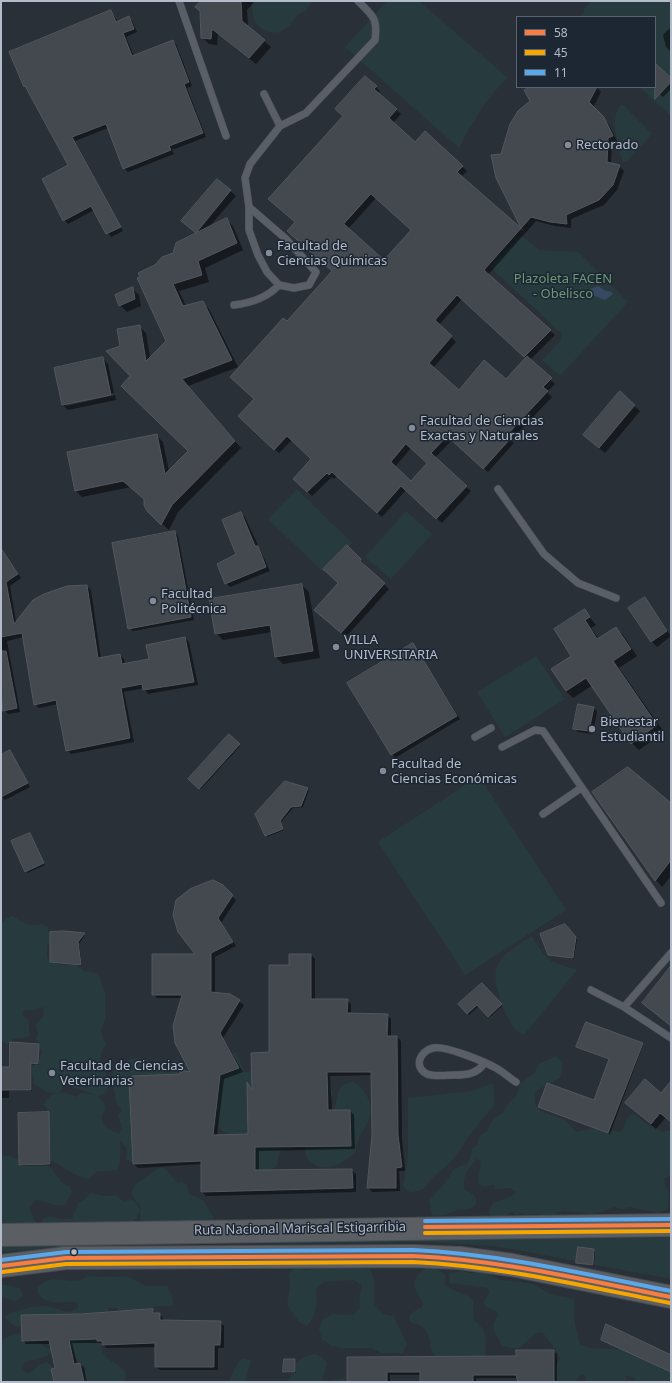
<!DOCTYPE html>
<html>
<head>
<meta charset="utf-8">
<style>
  body { margin:0 }
  #map { position:relative; width:672px; height:1383px; overflow:hidden; background:#2a3038; font-family:"Noto Sans",sans-serif }
  canvas { display:block }
  .frame { position:absolute; inset:0; border:2px solid #b4bcc9; pointer-events:none }
  .legend { position:absolute; left:516px; top:16px; width:140px; height:72px; box-sizing:border-box; background:#1d2633; border:1px solid #59626f; margin:0; padding:5px 7px; list-style:none; font-size:12px; color:#b4bcc9 }
  .legend li { display:flex; align-items:center; gap:8px; height:20px }
  .legend b { width:20px; border:1px solid #59626f }
</style>
</head>
<body>
<div id="map">
<canvas width="672" height="1383"></canvas>
<div class="frame"></div>
<ul class="legend">
<li><b style="height:5px;background:#f77d43"></b>58</li>
<li><b style="height:5px;background:#f7a600"></b>45</li>
<li><b style="height:5px;background:#5aa8eb"></b>11</li>
</ul>
</div>
<script>
const ctx = document.querySelector('canvas').getContext('2d');
ctx.lineJoin = 'round';
function fillPath(path, color) { ctx.fillStyle = color; ctx.fill(path, 'evenodd'); }
function trace(path, color, width, dash) { ctx.strokeStyle = color; ctx.lineWidth = width; ctx.lineCap = dash ? 'butt' : 'round'; ctx.setLineDash(dash || []); ctx.stroke(path); }
function label(font, color, halo, rows, align = 'center') {
  ctx.font = font + ' "Noto Sans",sans-serif'; ctx.lineWidth = 3; ctx.setLineDash([]); ctx.textBaseline = 'middle'; ctx.strokeStyle = halo; ctx.fillStyle = color; for (const [text, x, y, turn = 0] of rows) {
    ctx.save(); ctx.translate(x, y); ctx.rotate((+turn || 0) * Math.PI / 180); ctx.textAlign = isNaN(turn) ? turn : align; if (halo) ctx.strokeText(text, 0, 0); ctx.fillText(text, 0, 0); ctx.restore();
  }
}
fillPath(new Path2D(`
  M252,1h60l-5,9 -9,5 -10,12 -10,6c-22,-2 -26,-12 -26,-32z
  M387,1h32l89,77c-22,19 -36,45 -49,70l-114,-101z
  M591,1h80v115l-32,-29h16v-70h-75l4,-4v-4z
  M621,105h2l29,29 -26,28 -4,-1c-3,-17 -14,-41 -1,-56z
  M521,235l18,15 39,2 50,50 -68,74 -18,-16 18,-19 2,-7 -72,-67z
  M297,489l55,54 -29,29 -55,-53z
  M406,511l26,23 -41,45 -26,-22z
  M536,656l29,43 -60,38 -28,-45z
  M479,776l87,134 -101,65 -87,-133z
  M12,916c10,5 18,13 29,8l7,3 2,13 -3,7v10l3,4 10,4h16l8,6 12,2 4,5 5,15v27l-4,9 2,10 3,4 -5,10 -1,10 9,19 -2,10 -9,4 6,6 1,6 -4,9 4,10 14,7 3,-8 -4,-10 3,-4 -1,-5 -4,-5c0,-8 -4,-16 -4,-24 0,-14 17,-20 28,-20 8,1 13,7 21,7l15,-5 10,4 6,6 -5,4 -42,85 1,6 -5,1 -15,-6 1,-11 -7,-9c0,10 2,21 -3,30l-21,2 -8,7c-9,-1 -32,-16 -41,-21v-49l-3,-4c3,-15 23,-14 33,-8l4,-4 15,2 -23,-8 -6,-9 -4,1 -1,10 -4,4 -11,-1 -13,-8 -1,-10 -5,-2 2,-5 9,-5 3,-11 -6,-12 2,-5 -2,-9 7,-9 1,-9 -10,3h-10l-2,4 7,7v15l-5,2h-11l-2,4 -5,2 -5,-4v-117l6,-5z
  M532,936c17,28 15,24 45,34l-53,65c-2,-2 -6,-3 -8,-5 -10,-11 -26,-51 -19,-64 7,-14 22,-22 35,-30z
  M220,1052l16,1 8,19h5l5,-9 73,11 6,20 -2,4 -15,14 -16,34 -19,5c-3,5 -3,9 -4,13 -3,9 -17,7 -25,6l-17,-35c-13,-2 -22,-8 -17,-23l-5,-9z
  M556,1056c8,6 7,14 4,22l-24,13c-6,26 15,21 29,29 5,3 7,9 11,12l19,-4 26,4c5,-6 4,-12 9,-17h6c8,9 17,11 26,17l9,-2v45l-7,3 1,6 4,9 -1,16 -10,4 -29,-6 -6,2 -9,-2 -19,7 -32,-3 -12,5 -18,-2 -6,2 -6,-3 -5,2 -4,-3 -12,7 -9,-3 -2,-4 4,-9 19,-7 5,-4 -7,-4 -15,1 -1,-4 -11,2 -5,-4 3,-22 -5,-2c-7,11 -15,17 -11,31 8,3 13,6 11,15l-6,4 -13,1 -12,5 -13,1 -3,-15 16,-18 9,-14 13,-6 3,-4 2,-10 6,-5 1,-7 8,-6 6,-12 9,-6 8,-12 6,-4 4,-13 14,-11 5,-9z
  M351,1082c13,3 21,19 19,32 -1,10 -9,18 -12,26 -2,4 -1,8 -3,12 -13,14 -32,23 -48,7l-2,-10 2,-5 18,-29 9,-6c6,-14 -1,-22 17,-27z
  M493,1083l2,19 -2,5c-15,15 -27,34 -39,51 -9,12 -23,17 -30,31l-14,4 -7,-7 5,-28v-60l64,-7z
  M4,1156h6l12,5 22,2 8,6 9,13 9,5 2,5 -7,13c-11,3 -19,-5 -30,-5l-6,9 9,18 5,-3v-5l7,-3 11,3h11l6,-16 5,-2 7,-8 16,3h12l5,6 9,-2 4,3 4,8 -6,11 1,5 22,16 514,-6v42l-176,-33 -72,-4 -311,3v3l-24,-2 -5,4 -7,-2 -1,-2 -74,6v-5h5l-5,-2v-87z
  M160,1167l5,2 13,14 3,-2 6,4 2,10c12,1 15,6 20,15 2,5 6,6 5,12l-30,4 -8,-6c-11,5 -26,7 -36,0l1,-13 -10,-13 4,-9z
  M322,1258c18,10 27,9 47,8 8,14 5,25 6,40l8,8 10,2c6,9 8,19 14,28l-5,9h-21l-9,-5h-31l-10,-2 -9,-7 -3,-10 4,-10 10,-5 21,1 6,-8 -1,-10 3,-11 -8,-6 -30,2 -8,6c1,14 1,27 -9,38l-8,-4 -12,-17 3,-20 -1,-11 7,-9 9,5 6,-1z
  M433,1265l12,10v10c11,8 17,6 28,15l1,20c15,12 12,20 11,37l-50,2c-9,-17 0,-31 -23,-36l-3,-4 1,-5 13,-8c-1,-8 -6,-11 -8,-18 -4,-12 10,-20 18,-23z
  M461,1271l10,2 11,-1 19,8 21,2 11,2 20,11 21,4 1,25 5,21 11,3 42,2 38,9v23h-34l-2,-3 -9,-4 -1,7h-39v-6l-4,-2 -7,8h-31l16,-23c-2,-7 -13,-21 -18,-27l-5,1 -20,16 -14,-3 -8,-13 -2,-8 5,-10 -2,-4 -10,-4 -3,-4 6,-10 -2,-5 -37,-5 -1,-5 1,-5z
  M90,1276l17,1 20,-1 19,10h21l5,10 1,8 -2,2h-16l-10,5 -23,2 -5,-5h-8l-5,10 -80,9c-8,0 -15,-3 -19,-11 11,-5 25,-10 37,-10 13,-1 24,11 36,2v-4l-3,-2c-14,-2 -33,6 -38,-13 11,-15 22,-8 38,-8 6,0 9,-4 15,-5z
  M1,1284l19,4 3,7c-6,9 -14,5 -22,1z
  M17,1333l17,4 11,10 7,3 -5,6 -22,6 -3,8 7,4 11,-10 7,-2 8,7v8l-5,5h-49v-42z
  M93,1337l7,4c2,3 1,8 3,12 5,9 18,11 23,21l-2,8h-47l9,-13 -5,-6 -18,-15 2,-10 7,3z
  M315,1354l7,3 5,6 -5,17 8,1 14,-3 4,4h-62c14,-12 1,-22 29,-28z
  M244,1358l7,3 -6,21h-16l9,-20z`), '#273a3e');
fillPath(new Path2D(`
  M598,286l8,5 6,1 1,2 -8,6 -13,-5 -2,-6z`), '#384963');
fillPath(new Path2D(`
  M202,1h53l-8,9 1,17 23,20 -15,17 -38,-30 -1,11 -8,-1 -7,-7z
  M111,11l7,11 11,-4 3,3 5,11 -11,5 8,19 39,-15 3,3 16,42 -5,2 19,49 -34,13 2,4 -46,18 -4,-4 -16,-40 -33,13 48,90 -12,6 -17,-27 -26,14 -4,-4 6,-55 -45,-79 -15,-33z
  M671,27v25l-5,-5 -3,-12z
  M655,72l16,8v9l-8,8 -11,-10h3z
  M376,87l4,4 -2,3 23,20 -8,9 22,20 10,-11 42,39 -6,6 63,55 -27,-54 5,-23 29,-54 3,-14 63,1 4,4 -8,16 15,15 9,18 -5,1 -1,22 8,2 5,5 -7,19 -13,15 -33,14v9l-16,-2 -19,-5 -48,54 67,60 -25,25 25,24 -8,8 5,5 -41,43 3,3 -26,29 -36,-32 -17,18 36,33 -29,32 -36,-33 -24,27 -45,-41 -3,3 -2,-2 -20,19 -13,-12 14,-25 -21,-19 -13,13 -35,-32 12,-22 31,-76 46,-51 -37,-49 48,-107zM376,198l36,32 -28,32 -36,-33zM462,299l65,60 -21,22 -47,10 -26,-23 23,-26 -17,-17zM411,448l17,16 -16,18 -17,-15z
  M217,180l19,16 -28,32 19,-8 6,6 10,24 -38,18 4,14 -30,9 7,15 16,-4 7,7 29,58 -50,19 53,62 -63,64 -9,18 -21,-19 -3,-11 -14,-13 -49,10 -6,-6 80,-56 7,7 6,29 20,-20 -57,-75 -11,-30 18,-20 7,7 4,24 17,-16 -11,-75 41,-32 -9,-8z
  M132,288l7,7 2,11 -14,6 -7,-7z
  M103,359l5,5 6,29 -48,11v2l49,-11 1,5 -48,10 -5,-5 -7,-36z
  M620,393l20,18 -35,42 -16,-13z
  M240,513l5,4 25,54 -40,16 -4,-4 11,-28z
  M175,532l3,4 16,84 -61,11 -4,-3z
  M347,546l18,19 -1,1 25,23 -43,48 -26,-23 19,-31z
  M1,547l20,31 -11,8 6,36 71,-36 4,4 10,69 19,-4 4,4 1,5 25,-4 35,-22 4,4 9,43 -50,9 -4,-6 -20,4 10,50 -63,12 -4,-4 -9,-46 -19,4 -4,-4 -11,-67 -17,4 13,71 -12,2 -4,-4 -3,-13z
  M302,585l7,7 11,66 -37,6 -7,-7 -4,-25 -49,8 -7,-7z
  M645,598l26,38 -14,11 -6,-6z
  M584,610l12,15 -5,3 8,11 17,-11 7,7 14,21 -18,12 45,64 -25,18 -7,-7 -39,-58 -20,13 -7,-7z
  M413,644l47,75 -65,39 -47,-74z
  M593,708l4,3 -4,23 -15,-2 -4,-4z
  M229,735l11,11 -39,43 -12,-10z
  M10,752l20,35 -25,13 -4,-5v-39z
  M307,788l2,2 -6,17 -10,1 -13,15 4,7 -17,7 -11,-23z
  M671,804v72l-9,11 -6,-7z
  M30,834l15,31 -18,8 -1,-2z
  M222,886l14,14 -15,23 15,23 -21,11v36l14,2 15,10 -21,33 20,34 -19,7 -7,57 32,-1 -1,-51 5,5 17,-36 20,-87 21,-11 4,4v41h32l4,4v10l36,1 4,4v18h6l4,4 1,99 3,31h-6l1,20 -28,1 -4,-4 5,-53 -1,-60 -42,1 2,35h18l4,4 1,34 -96,2v20l93,-1 4,4v18l-150,4 -4,-4v-28l-64,4 -4,-4 47,-89 11,-2 -10,-75h-25l-4,-4 44,-39z
  M565,926l12,13 -3,20 -25,-5z
  M84,934l1,1 -6,9 3,22 -31,-4z
  M482,984l20,22 -12,11 -11,-11 -10,9 -9,-11z
  M642,1044l1,1 -33,89 -71,-27 55,-6 16,-41 -33,-13z
  M38,1045l1,20 -7,-1v27h-23v7h-8v-30h9z
  M671,1088v34l-5,-5 -10,12 -25,-21z
  M48,1113l3,52 -30,1 -1,-1z
  M594,1250l1,2 -1,14 -17,-3z
  M153,1310l3,4h3l4,4v3l57,1 4,4v22h-6v22h-58l-4,-3v-20l-49,1 -7,-5h-28l5,21h3l4,4 3,14h-32l1,-13 -5,-25h-25l-3,-4 58,-25z
  M553,1351l4,3v28h-38l-1,-4h-42v4h-55v-7h-31v7h-19l-23,-24 169,-1z
  M295,1360l1,13h-10l-2,-1z`), '#0007');
const building = new Path2D(`
  M201,1h40l1,20 23,19 -16,18 -37,-29 -1,10 -10,-1 -1,-27 -5,-4z
  M111,10l5,12 13,-6 5,13 -11,4 9,23 41,-16 16,42 -5,2 19,49 -34,13 2,4 -48,19 -17,-45 -34,13 49,90 -15,7 -15,-28 -28,15 -21,-42 26,-14 -43,-79 -1,1 -15,-35z
  M655,63l16,15v4l-16,17z
  M365,76l12,10 -3,3 23,20 -8,9 26,24 10,-11 38,35 -6,6 64,56 -25,-50 -5,-23 10,-1 9,-30 8,-13 12,-10 -6,-11 6,-3h67l-8,15 15,15 9,19 -5,2 -1,24 13,3 -7,20 -14,15 -33,15 1,9 -17,-2 -19,-5 -47,53 67,60 -27,27 -67,-62 -22,25 17,16 -23,27 30,27 25,-30 22,19 21,-23 25,22 -9,9 5,4 -41,44 4,3 -28,31 -36,-33 -16,17 36,33 -31,33 -35,-33 -24,27 -45,-41 -3,3 -2,-2 -20,19 -14,-13 18,-20 -24,-23 -13,14 -36,-34 16,-17 -24,-22 53,-59 4,3 45,-50 -45,-40 8,-9 -27,-23 75,-83 -8,-7zM371,194l40,36 -27,30 -40,-36zM406,444l21,19 -16,18 -20,-19z
  M217,179l14,11 -35,43 -15,-12z
  M227,218l10,25 -39,18 4,14 -29,9 10,22 20,-5 29,59 -50,19 53,62 -63,64 -11,20 -14,-14 -3,-6v-6l-21,-18 -48,10 -8,-39 90,-18 8,40 23,-23 -67,-65 9,-10 -24,-25 14,-5 -3,-17 23,-4 6,36 20,-20 -29,-63 3,-1 -2,-4 17,-8 7,-8 11,-4 3,-10z
  M133,287l2,12 -16,7 -4,-11z
  M103,357l8,38 -49,10 -8,-37z
  M620,391l15,14 -36,43 -16,-13z
  M241,512l14,34h3l8,21 -41,17 -8,-20 19,-10 -14,-34z
  M175,531l16,86 -63,12 -16,-86z
  M347,545l14,14 -1,2 25,22 -44,50 -27,-23 24,-27 -15,-14z
  M1,548l17,26 -12,8 8,42 19,-24 11,-6 23,-8 20,-1 11,73 22,-4 2,10 27,-5 -3,-14 39,-8 9,45 -51,8 -1,-6 -21,4 9,50 -64,13 -10,-51 -22,5 -12,-72 -21,4z
  M302,584l11,67 -38,6 -5,-32 -55,9 -6,-35z
  M645,597l22,34 -16,11 -23,-34z
  M585,609l5,8 -5,3 12,19 19,-12 15,22 -18,12 44,64 -26,19 -45,-66 -20,13 -15,-22 20,-13 -17,-27z
  M413,643l44,73 -66,39 -44,-72z
  M1,651h5l11,57 -14,3z
  M578,704l16,3 -5,24 -16,-2z
  M229,734l11,10 -41,45 -11,-10z
  M10,750l18,33 -27,14v-42z
  M628,767l43,36v57l-16,21 -63,-89z
  M285,781l23,7 -7,18 -10,1 -11,14 3,8 -18,7 -10,-22z
  M30,833l14,30 -19,9 -14,-31z
  M213,880l10,5 10,10 -15,23 15,24 -22,11v39l19,2 10,6 -20,33 19,35 -19,7 -7,60 35,-1 -1,-52 5,8 -1,-37 18,-1v-87h20v-11h22v45h37l-1,14 41,1 -1,22h10l1,99 4,32 -6,1v20h-29l5,-53 -1,-63h-44l1,38h22l1,36 -96,1v23l97,-1 1,19 -152,4v-31l-68,3 -4,-84 3,-4 48,-2 1,-4 9,2 -15,-29 -2,-17 9,-31h-30v-41h43l-17,-22 -5,-17 3,-15 14,-11z
  M565,924l11,13 -3,21 -25,-3 -8,-21z
  M64,931l21,2 -7,9 3,23 -31,-3v-30z
  M671,966v60l-29,-23z
  M482,983l20,21 -14,13 -11,-12 -10,9 -9,-10z
  M586,1022l57,21 -35,90 -70,-26 9,-24 47,17 15,-41 -33,-12z
  M10,1042l29,2 -1,20 -7,-1v27h-30v-23h8z
  M645,1079l16,14 10,-12v41l-11,-9 -9,11 -26,-21z
  M49,1112l1,52 -31,1 -1,-52z
  M578,1247l16,2 -1,16 -17,-2z
  M153,1309v4h7v7l61,1 -1,24h-6v22h-59v-24l-53,2v-4h-5v-2l-28,1 5,24 6,-1 4,19h-30l-3,-13 4,-1 -6,-28 -27,1 -1,-26 60,-1z
  M606,1324l65,31v17l-70,-32z
  M516,1350h38v32h-36l-2,-7h-43v7h-53v-10h-33v10h-40v-25l169,-1z
  M284,1359h11v13h-12z`);
fillPath(building, '#444950');
trace(building, '#52575f', 1);
const service = new Path2D(`
  M179,1l47,135
  M280,126l26,-13 69,-73c3,-22 -2,-24 -17,-39
  M249,207l37,32 30,33 -7,13 -15,3 -15,-3 -12,-13 -9,-17 -9,-25v-23l-4,-29 5,-14 30,-38 -16,-32
  M234,305c17,-2 33,-7 45,-20
  M498,489l46,65 34,29 38,15
  M475,737l16,-9
  M502,747l33,-17 8,1 118,172
  M543,814l38,-26
  M591,990l33,17 47,31
  M624,1007l47,-54
  M484,1063c-6,11 -18,12 -29,12 -8,0 -21,2 -28,-1 -14,-7 -7,-23 6,-26 12,-3 52,14 63,20 7,4 14,10 20,14`);
const trunk = new Path2D(`
  M1,1235l670,-10
  M1,1266l65,-8 347,-2 47,2 52,7 159,32`);
trace(service, '#484c53', 8);
trace(trunk, '#474c53', 24);
trace(service, '#5a5e66', 7);
trace(trunk, '#5b5f64', 22);
trace(new Path2D(`
  M425,1227l246,-2
  M1,1266l65,-8 347,-2c89,4 171,24 258,41`), '#f77d43', 4);
trace(new Path2D(`
  M425,1233l246,-2
  M2,1272l64,-8 347,-2c88,4 170,24 257,41`), '#f7a600', 4);
trace(new Path2D(`
  M425,1221l246,-2
  M1,1260l65,-8 347,-2c88,4 172,24 258,41`), '#5aa8eb', 4);
for (const [x, y, r, color] of [
  [568,145,4,"#848b96"],
  [269,253,4,"#848b96"],
  [412,428,4,"#848b96"],
  [153,601,4,"#848b96"],
  [336,647,4,"#848b96"],
  [592,729,4,"#848b96"],
  [383,771,4,"#848b96"],
  [52,1073,4,"#848b96"],
  [74,1252,3.5,"#b4bcc9"]
]) { const dot = new Path2D(); dot.arc(x, y, r, 0, 2 * Math.PI); ctx.fillStyle = color; ctx.fill(dot); trace(dot, '#1d2633', 1.5); }
label('13px', '#b4bcc9', '#1d2633', [
  ["Rectorado",576,145],
  ["Facultad de",277,246],
  ["Ciencias Químicas",277,261],
  ["Facultad de Ciencias",420,421],
  ["Exactas y Naturales",420,436],
  ["Facultad",161,594],
  ["Politécnica",161,609],
  ["VILLA",344,640],
  ["UNIVERSITARIA",344,655],
  ["Bienestar",600,722],
  ["Estudiantil",600,737],
  ["Facultad de",391,764],
  ["Ciencias Económicas",391,779],
  ["Facultad de Ciencias",60,1066],
  ["Veterinarias",60,1081]
], 'left');
label('13px', '#6b9a76', '#1d2633', [
  ["Plazoleta FACEN",563,279],
  ["- Obelisco",563,294]
]);
label('13px', '#b4bcc9', '#1d2633', [
  ["Ruta Nacional Mariscal Estigarribia",300,1229,-1]
]);
</script>
</body>
</html>
